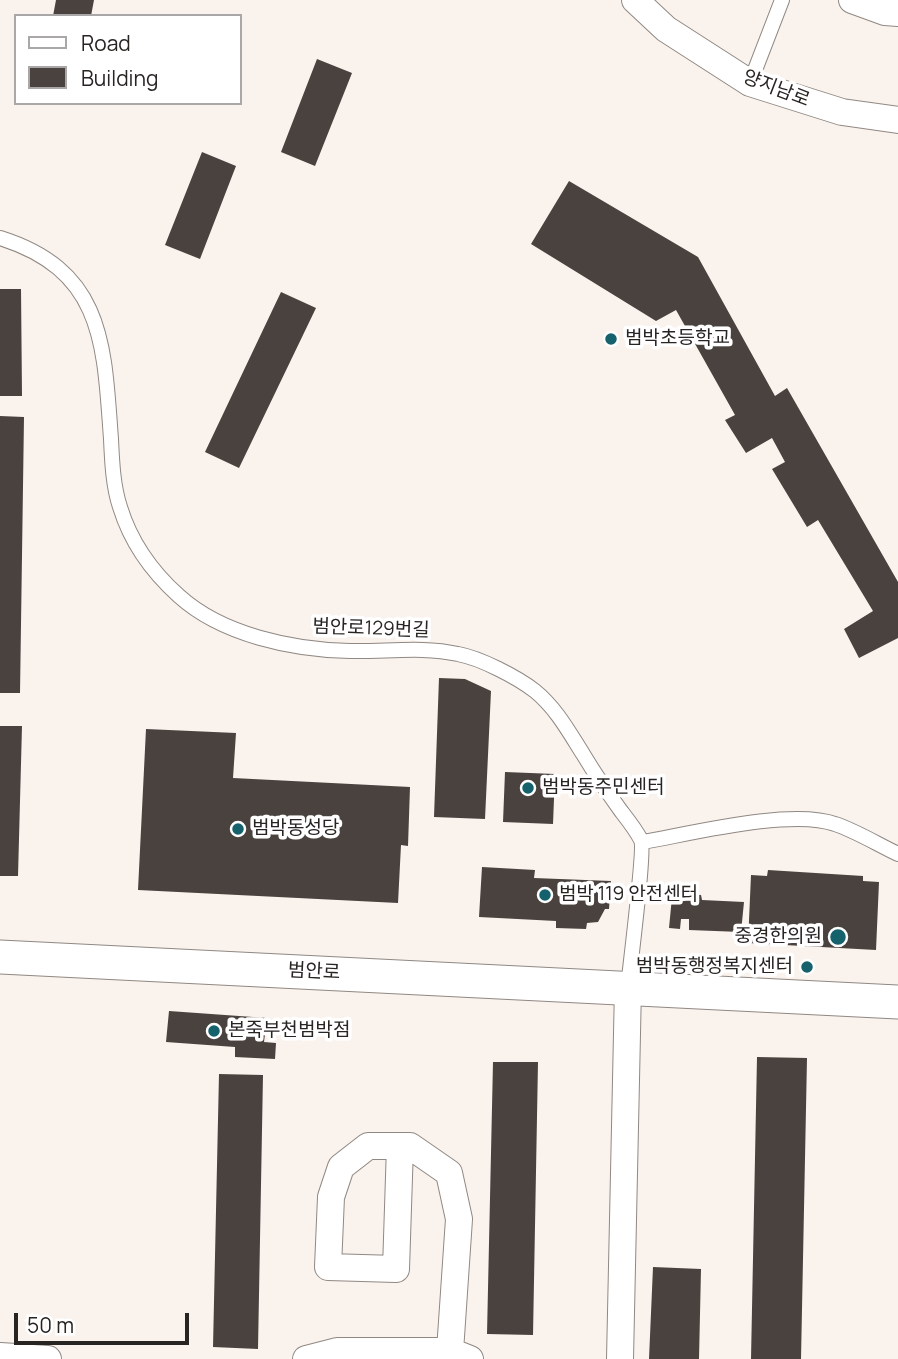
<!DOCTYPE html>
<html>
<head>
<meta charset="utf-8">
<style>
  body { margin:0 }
  #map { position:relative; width:898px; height:1359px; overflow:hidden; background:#faf2ec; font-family:Manrope,sans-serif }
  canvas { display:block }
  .legend { position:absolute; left:14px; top:14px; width:228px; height:91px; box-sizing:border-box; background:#fff; border:2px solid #a9a7a7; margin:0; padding:9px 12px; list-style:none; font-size:21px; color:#272422 }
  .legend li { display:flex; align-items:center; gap:14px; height:35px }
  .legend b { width:35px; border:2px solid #a9a7a7 }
  .scale { position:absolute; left:14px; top:1313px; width:175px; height:32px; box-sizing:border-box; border:4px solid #272422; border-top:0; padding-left:9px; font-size:21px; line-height:24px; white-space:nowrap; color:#272422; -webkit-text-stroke:5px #fff; paint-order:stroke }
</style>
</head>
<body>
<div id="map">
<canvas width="898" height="1359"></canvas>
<ul class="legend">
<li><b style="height:9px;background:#fff"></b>Road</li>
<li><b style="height:19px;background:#49423e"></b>Building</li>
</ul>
<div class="scale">50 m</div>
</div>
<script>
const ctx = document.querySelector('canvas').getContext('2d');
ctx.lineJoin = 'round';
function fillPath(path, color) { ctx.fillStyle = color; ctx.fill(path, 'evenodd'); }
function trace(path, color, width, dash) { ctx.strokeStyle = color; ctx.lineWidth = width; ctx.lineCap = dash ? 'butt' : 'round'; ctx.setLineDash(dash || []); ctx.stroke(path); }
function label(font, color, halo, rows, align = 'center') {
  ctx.font = font + ' Manrope,"Noto Sans KR",sans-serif'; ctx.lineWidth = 7; ctx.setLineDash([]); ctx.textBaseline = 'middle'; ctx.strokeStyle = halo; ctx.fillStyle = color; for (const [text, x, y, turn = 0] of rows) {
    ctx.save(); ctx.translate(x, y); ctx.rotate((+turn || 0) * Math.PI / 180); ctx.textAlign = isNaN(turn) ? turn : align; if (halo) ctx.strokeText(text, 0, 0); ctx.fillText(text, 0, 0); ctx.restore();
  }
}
fillPath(new Path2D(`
  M56,0h38l-3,16h-38z
  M317,59l35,14 -37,93 -34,-14z
  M202,152l34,14 -36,93 -35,-14z
  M569,181l129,76 77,139 12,-8 111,194v56l-39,20 -15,-29 29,-18 -55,-91 -11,7 -35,-58 13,-7 -13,-24 -26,15 -21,-33 10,-5 -59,-105 -20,11 -125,-77z
  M0,289h21l1,107h-22z
  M281,292l35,16 -77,160 -34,-16z
  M0,416l24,1 -4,276h-20z
  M439,678l26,1 26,12 -6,128 -51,-2z
  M0,726h22l-4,150h-18z
  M146,729l90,4 -3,45 177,9 -2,59 -7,-1 -3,58 -260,-13z
  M505,772l50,2 -2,50 -50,-2z
  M482,867l53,3 -1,8 77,3 -2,28h-4l-7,13 -11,1 -1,6 -30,-1v-7l-77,-4z
  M768,870l95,6v5l16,1 -3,68 -128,-7 3,-68 16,1z
  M688,894l13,1 1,5 42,2 -3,30 -52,-2v-11h-8l-1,10 -11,-1 3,-31 16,1z
  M169,1011l98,7 -3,24 12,1 -1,16 -40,-2v-10l-69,-5z
  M757,1057l50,1 -6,301h-50z
  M493,1062h45l-5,273 -46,-1z
  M219,1074l44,1 -5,274 -45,-2z
  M653,1267l48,2 -2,90h-50z`), '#49423e');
const service = new Path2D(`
  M750,83l32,-83
  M0,238c105,33 104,108 111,201 1,22 2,47 9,68 11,36 31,64 59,89 43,39 114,54 171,55 35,1 73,-5 108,3 22,4 59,23 77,37 21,17 34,41 48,63 12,20 25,39 38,57 7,9 15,19 20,29 4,9 -11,127 -13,147
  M643,842c46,-8 149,-34 192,-18 21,7 42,20 63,30`);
const minor = new Path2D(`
  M635,0l31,29 84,54 92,29 56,8
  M852,0l33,12 13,1
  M400,1146l-4,123 -68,-2 3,-70 10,-30 27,-21h42l39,27 10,46 -9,132
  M0,1356l48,3
  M306,1359l31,-8h113l20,8
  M620,1359l8,-372`);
const tertiary = new Path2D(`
  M0,957l898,45`);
trace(service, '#908883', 16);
trace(minor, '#908883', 28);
trace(tertiary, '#908883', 35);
trace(service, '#fff', 14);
trace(minor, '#fff', 26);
trace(tertiary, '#fff', 33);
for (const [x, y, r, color] of [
  [611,339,7,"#15626c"],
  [528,788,7,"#15626c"],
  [238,829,7,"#15626c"],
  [545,895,7,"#15626c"],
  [838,937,9,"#15626c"],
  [807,967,7,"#15626c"],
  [214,1031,7,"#15626c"]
]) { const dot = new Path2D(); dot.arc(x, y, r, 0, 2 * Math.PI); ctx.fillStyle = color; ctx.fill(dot); trace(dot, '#fff', 2.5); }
label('19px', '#272422', '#fff', [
  ["양지남로",776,89,21],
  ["범안로129번길",371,629,2],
  ["범안로",314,972,3]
]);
label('19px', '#272422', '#fff', [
  ["범박초등학교",625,339],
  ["범박동주민센터",542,788],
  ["범박동성당",252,829],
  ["범박 119 안전센터",559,895],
  ["중경한의원",822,937,"right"],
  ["범박동행정복지센터",793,967,"right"],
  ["본죽부천범박점",228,1031]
], 'left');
</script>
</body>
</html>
